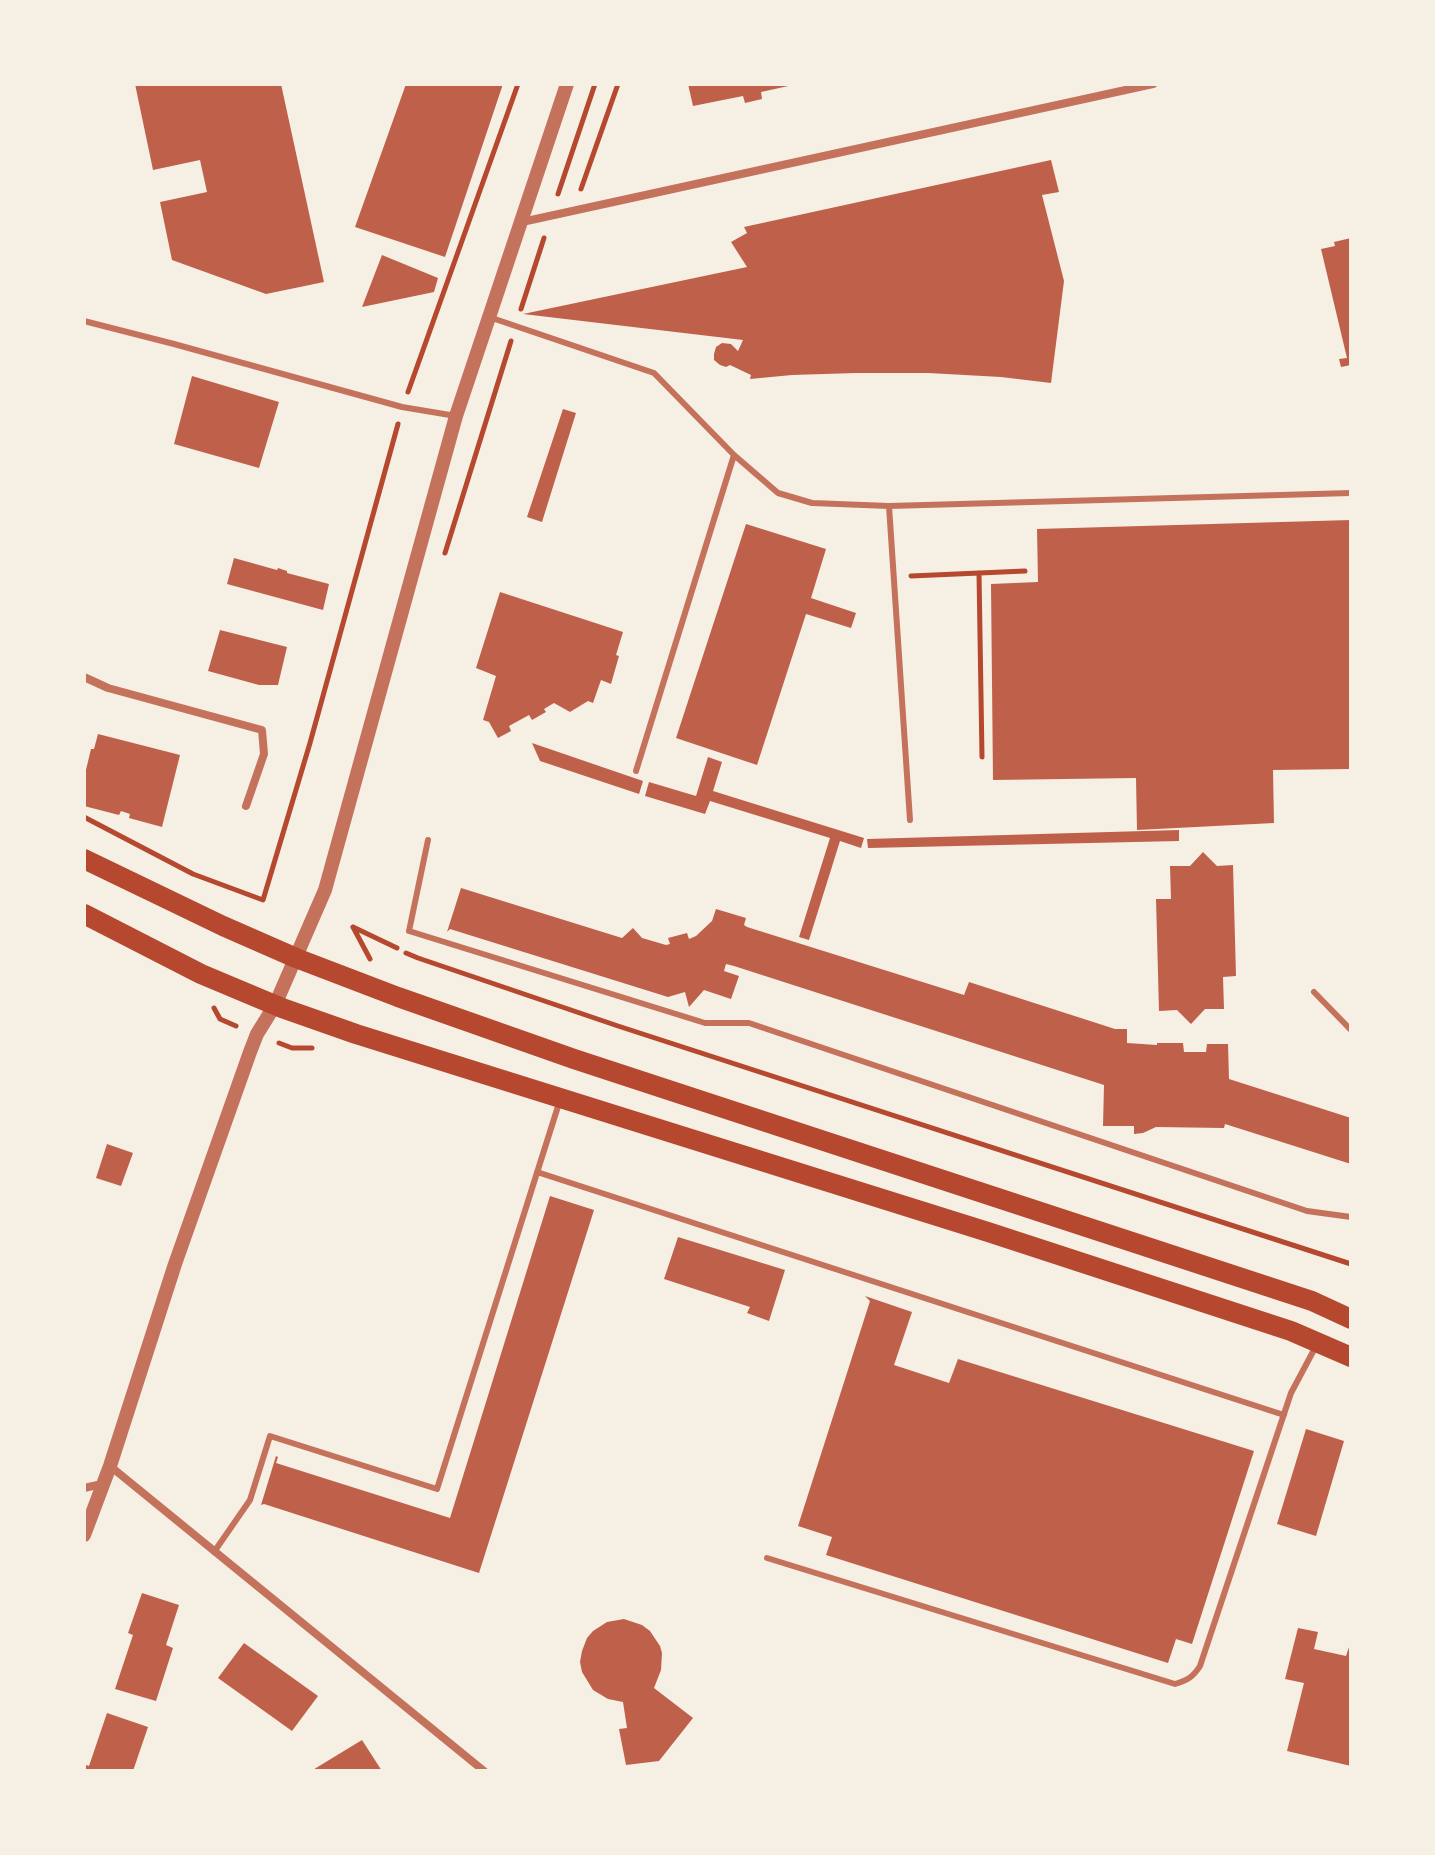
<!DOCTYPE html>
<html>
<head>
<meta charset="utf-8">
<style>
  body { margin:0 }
  #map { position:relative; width:1435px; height:1855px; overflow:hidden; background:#f6efe4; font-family:Figtree,sans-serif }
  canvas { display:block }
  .frame { position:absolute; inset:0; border:86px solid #f6efe4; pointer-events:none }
</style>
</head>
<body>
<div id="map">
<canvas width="1435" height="1855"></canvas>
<div class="frame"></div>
</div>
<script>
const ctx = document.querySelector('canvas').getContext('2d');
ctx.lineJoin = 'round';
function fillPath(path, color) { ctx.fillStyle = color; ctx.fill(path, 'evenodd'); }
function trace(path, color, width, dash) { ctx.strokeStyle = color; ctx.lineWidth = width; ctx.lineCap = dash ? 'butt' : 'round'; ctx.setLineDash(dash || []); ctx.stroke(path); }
fillPath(new Path2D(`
  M135,84h146l43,198 -58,12 -94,-34 -12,-58 47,-10 -7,-32 -47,10z
  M406,84h97l-58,173 -90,-30z
  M688,84h105v1l-32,7 1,7 -17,4 -2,-7 -50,10z
  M1051,160l8,32 -17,3 22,86 -13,102 -50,-6 -73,-4h-72l-64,2 -42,4 1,-4 -21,-10 -4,2 -6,-2 -6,-5v-6l2,-7 6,-4 9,1 7,7 5,-11 -220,-26 224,-47 -16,-25 16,-9 -3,-6z
  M1351,238v127l-10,2 -2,-8 8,-1 -26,-109 14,-3 -1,-4z
  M382,255l56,23 -4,14 -72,15z
  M192,376l87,26 -20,66 -85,-24z
  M563,409l13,4 -34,109 -15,-5z
  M1351,520v249l-78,1 1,53 -137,7 -1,-52 -143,2 -2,-196 47,-2 -1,-53z
  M746,524l80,25 -15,49 45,15 -5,15 -45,-14 -49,151 -81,-27z
  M234,558l43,12 1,-2 9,3v2l42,11 -6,26 -96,-26z
  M500,592l123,40 -7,23 3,1 -8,28 -10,-4 -8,23 -5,-2 -18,11 -16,-9 -10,6 2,3 -14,8 -3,-5 -20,11 2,5 -13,7 -9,-16 -6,-2 13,-44 -20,-8z
  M220,630l67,17 -9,38h-19l-51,-14z
  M98,734l82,21 -18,72 -33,-9 1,-4 -9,-3 -2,4 -35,-9v-28l7,-29h3z
  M532,743l111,38 -4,13 -99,-33z
  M708,757l14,5 -9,29 151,47 -3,10 -21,-7 -31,99 -10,-3 31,-99 -120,-37 -5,13 -60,-18 4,-14 47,14z
  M1179,830v11l-311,7 -1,-9z
  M1203,852l14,14 16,-1 3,111 -13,1 1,32h-19l-14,15 -14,-14 -18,1 -3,-112h15l-1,-33h20z
  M461,888l161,50 11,-10 9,10 24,7 4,-1 -2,-6 19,-5 2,6 7,-3 16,-15 4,-12 30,9 -2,7 3,2 217,68 5,-13 146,47h12v14l30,2v-2h26l1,9h22l1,-8h21l1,35 122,39v46l-126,-40 -1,4 -68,-1 -13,6 -9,1v-8h-31l1,-41 -370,-119 -8,-2 -2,7 15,5 -8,23 -27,-9 -15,17 -4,-15 -17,5 -218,-68 -3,3z
  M107,1144l26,9 -12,33 -25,-8z
  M550,1196l44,14 -115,363 -215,-69 -3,1 15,-49 2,1 -2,6 174,55z
  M678,1237l107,33 -16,51 -22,-8 3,-6 -86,-28z
  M865,1296l47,16 -18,53 55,18 9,-24 296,92 -62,193 -16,-5 -8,24 -342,-108 6,-18 -34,-11 72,-225z
  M1306,1429l38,12 -28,95 -39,-12z
  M142,1593l37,12 -13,40 7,3 -17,53 -41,-12 18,-54 -5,-2z
  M624,1619l18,6 8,6 10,15 2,7 -1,17 -7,18 39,30 -34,43 -33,4 -7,-36 8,-1 -4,-26 -15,-3 -15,-9 -11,-18 -2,-10 2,-11 5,-13 6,-7 14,-9z
  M1298,1628l20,4 -4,17 32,7 5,-15v125l-64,-15 17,-68 -19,-4z
  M244,1643l74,53 -26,35 -74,-53z
  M107,1713l41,14 -15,44h-49l2,-6 3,1z
  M362,1740l20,31h-71z`), '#bf614a');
trace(new Path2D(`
  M581,189l37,-105
  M558,194l37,-110
  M521,309l23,-71
  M408,392l110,-308
  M445,553l66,-212
  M979,573l3,184
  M911,576l114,-5
  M84,817l109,57 70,26 47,-157 88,-319
  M353,927l17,32
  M353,927l44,21
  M406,953l12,5 200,68 733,238
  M214,1008l6,11 16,7
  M279,1043l13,5h20`), '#b5482f', 5);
trace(new Path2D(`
  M489,317l165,56 80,82 44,38 34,10 77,3
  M84,321l90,23 228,63 54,9
  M636,771l98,-316
  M910,820l-21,-314 462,-13
  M428,840l-19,91 296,92h44l558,188 44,6
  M1314,992l37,38
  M537,1172l747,243
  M214,1552l36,-52 20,-64 167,53 123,-389
  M767,1558l408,126c13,-4 18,-7 25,-18l91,-273 25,-47`), '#c5725c', 6);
trace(new Path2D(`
  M522,222l631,-138
  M84,677l24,11 154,42 2,24 -18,52
  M110,1466l374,305
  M84,1488l18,-4`), '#c5725c', 8);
trace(new Path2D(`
  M84,1535l26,-69 65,-202 75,-212 7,-18 18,-29 50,-115 131,-474 111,-332`), '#c5725c', 14);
trace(new Path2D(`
  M84,859l139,67 73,32 102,39 176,62 738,242 39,18
  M84,914l117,60 81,34 74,26 632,198 303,99 60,26`), '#b5482f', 20);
</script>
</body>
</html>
